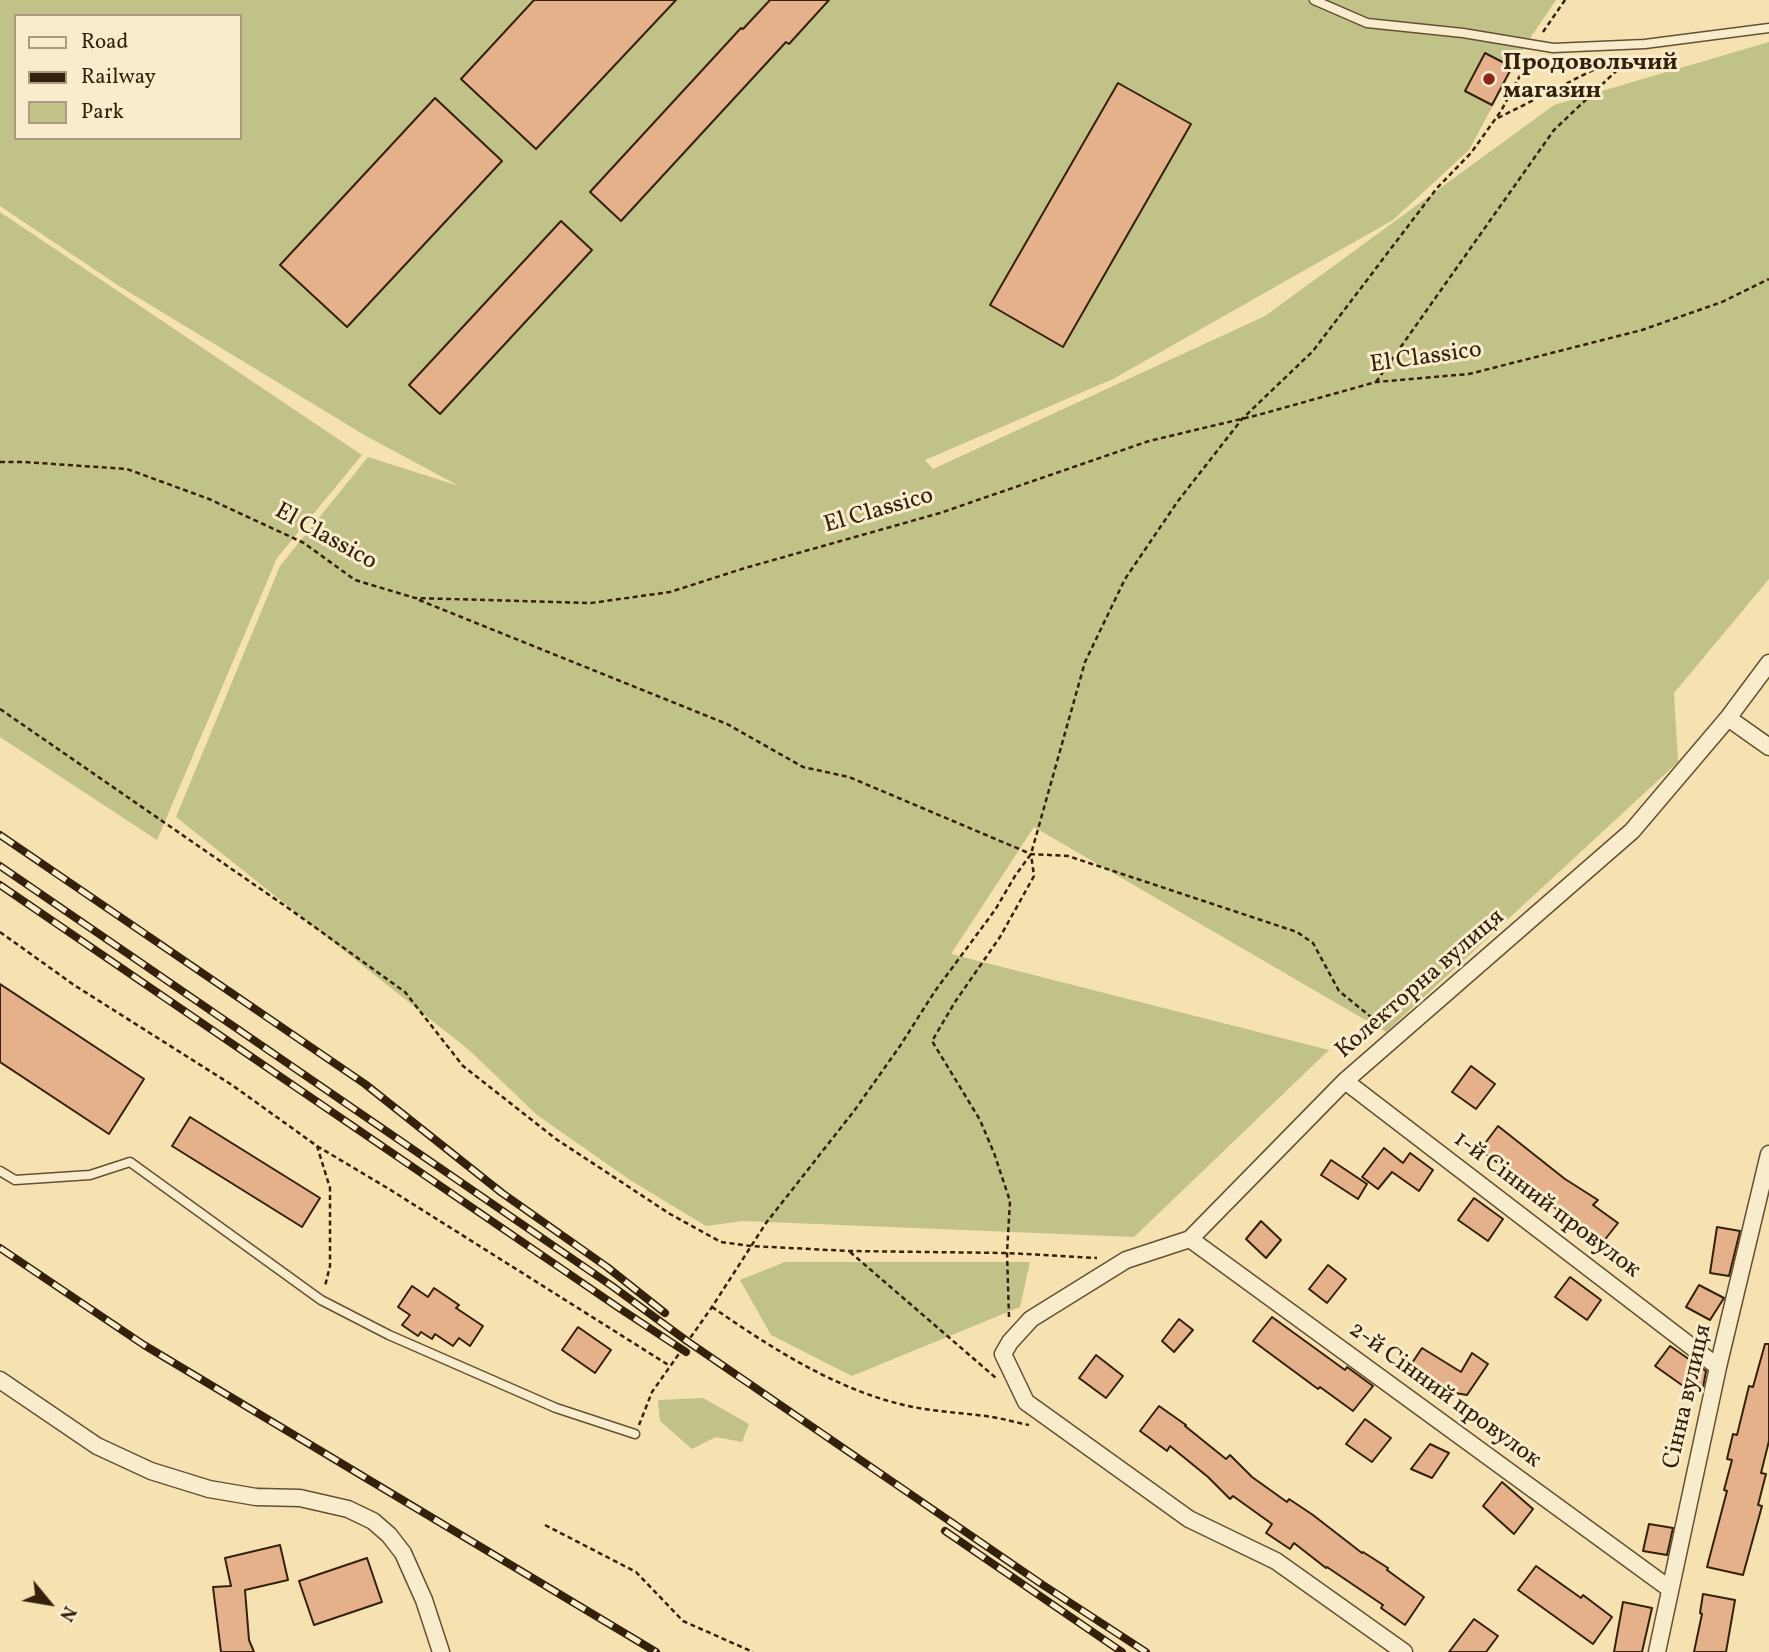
<!DOCTYPE html>
<html>
<head>
<meta charset="utf-8">
<style>
  body { margin:0 }
  #map { position:relative; width:1769px; height:1652px; overflow:hidden; background:#f5e2b0; font-family:Vollkorn,serif }
  canvas { display:block }
  .legend { position:absolute; left:14px; top:14px; width:228px; height:126px; box-sizing:border-box; background:#f8eccc; border:2px solid #aa9a7f; margin:0; padding:9px 12px; list-style:none; font-size:21px; color:#34200b }
  .legend li { display:flex; align-items:center; gap:14px; height:35px }
  .legend b { width:35px; border:2px solid #aa9a7f }
  .north { position:absolute; left:14px; top:1568px; width:70px; height:70px; -webkit-text-stroke:5px #f8eccc; paint-order:stroke; rotate:120deg; font-size:19px; font-weight:700; line-height:28px; text-align:center; color:#34200b }
  .north::after { content:''; display:block; margin:auto; width:24px; height:32px; background:#34200b; clip-path:polygon(50% 0,100% 100%,50% 72%,0 100%) }
</style>
</head>
<body>
<div id="map">
<canvas width="1769" height="1652"></canvas>
<ul class="legend">
<li><b style="height:9px;background:#f8eccc"></b>Road</li>
<li><b style="height:9px;background:#34200b"></b>Railway</li>
<li><b style="height:19px;background:#c1c287"></b>Park</li>
</ul>
<div class="north">N</div>
</div>
<script>
const ctx = document.querySelector('canvas').getContext('2d');
ctx.lineJoin = 'round';
function fillPath(path, color) { ctx.fillStyle = color; ctx.fill(path, 'evenodd'); }
function trace(path, color, width, dash) { ctx.strokeStyle = color; ctx.lineWidth = width; ctx.lineCap = dash ? 'butt' : 'round'; ctx.setLineDash(dash || []); ctx.stroke(path); }
function label(font, color, halo, rows, align = 'center') {
  ctx.font = font + ' Vollkorn,serif'; ctx.lineWidth = 6; ctx.setLineDash([]); ctx.textBaseline = 'middle'; ctx.strokeStyle = halo; ctx.fillStyle = color; for (const [text, x, y, turn = 0] of rows) {
    ctx.save(); ctx.translate(x, y); ctx.rotate((+turn || 0) * Math.PI / 180); ctx.textAlign = isNaN(turn) ? turn : align; if (halo) ctx.strokeText(text, 0, 0); ctx.fillText(text, 0, 0); ctx.restore();
  }
}
fillPath(new Path2D(`
  M0,0h1556l-30,44 -57,106 -76,70 -280,159 -188,81 8,9 332,-153 289,-211 215,-63v537l-95,114 4,69 -292,270 -352,-205 -83,127 378,96 -195,187 -391,-16 -37,5 -76,-46 -93,-65 -68,-65 -293,-233 104,-251 88,-109 91,29 -93,-50 -247,-150 -119,-80zM16,16h224v122h-224z
  M0,212l362,243 -85,103 -120,282 -157,-103z
  M785,1262h245l-10,45 -168,69 -81,-41 -31,-55z
  M703,1398l46,26 -7,18 -26,-5 -24,12 -32,-28 -2,-21z`), '#c1c287');
const building = new Path2D(`
  M534,0h142l-140,149 -75,-70z
  M770,0h59l-40,44 -3,-2 -165,179 -31,-29 151,-164 2,1z
  M1485,53l27,14 -20,38 -27,-14z
  M1118,83l73,41 -128,223 -73,-42z
  M435,98l67,63 -155,166 -67,-62z
  M561,221l31,29 -152,164 -31,-29z
  M0,984l144,95 -35,55 -109,-72z
  M1471,1066l24,18 -19,25 -24,-17z
  M190,1117l130,81 -18,29 -130,-81z
  M1498,1126l67,53 33,21 -5,5 25,18 -19,24 -20,-14 4,-5 -42,-30 -30,-24 1,-1 -32,-23z
  M1384,1148l19,15 7,-10 23,17 -14,21 -27,-19 -14,17 -16,-12z
  M1331,1160l36,24 -9,15 -37,-24z
  M1474,1198l29,21 -15,22 -30,-21z
  M1261,1221l20,19 -15,18 -20,-19z
  M1717,1227l23,4 -11,45 -19,-3z
  M1328,1265l18,14 -19,24 -18,-14z
  M1570,1277l31,23 -14,20 -32,-23z
  M1699,1285l25,13 -14,22 -24,-13z
  M412,1286l16,11 6,-9 25,17 -3,3 27,18 -13,20 -11,-8 -6,8 -18,-12 -3,5 -11,-7 -3,4 -16,-11 8,-10 -12,-8z
  M1272,1317l73,53 2,-3 26,19 -20,25 -33,-24 -2,2 -65,-48z
  M1179,1319l14,11 -19,22 -12,-11z
  M578,1327l33,23 -16,23 -33,-23z
  M1765,1344h4v97l-8,32 5,1 -8,31 4,1 -19,69 -36,-8 20,-76 -3,-1 8,-30 -5,-1 6,-25 4,1 12,-49 4,1z
  M1670,1346l36,25 -4,22 -16,-3v-2l-31,-22z
  M1422,1348l39,24 11,-19 16,11 -21,31 -12,-2 -45,-27z
  M1096,1355l27,21 -17,22 -27,-20z
  M1159,1406l27,19 -1,1 41,33 4,-4 22,22 35,25 2,-3 24,16 49,38 1,-1 25,16 -1,2 37,27 -19,28 -24,-17 2,-3 -56,-38 -1,1 -32,-25 -4,6 -24,-16 6,-9 -39,-28 -3,3 -22,-22 -38,-31 -3,5 -27,-20z
  M1365,1419l26,19 -19,24 -26,-18z
  M1430,1444l19,9 -17,25 -21,-9z
  M1502,1482l31,27 -19,25 -31,-28z
  M1649,1524l24,4 -6,27 -24,-4z
  M280,1545l8,35 -43,10 4,50 5,12h-33l-8,-65 18,-1 -6,-28z
  M367,1558l15,44 -68,23 -15,-44z
  M1536,1566l45,32 2,-3 29,22 -19,27 -75,-54z
  M1703,1594l32,6 -9,52h-32l8,-38 -2,-1z
  M1623,1602l29,6 -10,44h-28z
  M1474,1619l24,17 -12,16h-37z`);
fillPath(building, '#e5b18b');
trace(building, '#34200b', 2);
const lane = new Path2D(`
  M1314,0l53,23 96,10 90,15 92,-4 124,-16
  M0,1171l15,9 75,-5 40,-13 191,138 68,35 167,73 79,26`);
const street = new Path2D(`
  M1728,718l41,29
  M1345,1081l373,286
  M1190,1239l480,350
  M0,1380l97,66 54,25 58,18 47,8 44,1 48,11 25,12 16,14 14,18 21,47 17,52
  M1404,1652l-128,-91 -87,-42 -163,-117 -23,-48 7,-12 21,-23 95,-59 64,-21 155,-158 287,-250 96,-113 41,-55
  M1657,1652l61,-285 51,-213`);
trace(lane, '#645034', 11);
trace(street, '#645034', 19);
trace(new Path2D(`
  M1543,32l22,-32
  M1498,118l119,-60
  M1376,382l178,-252 76,-72
  M0,462h24l103,7 82,30 95,44 51,37 60,18 176,5 79,-11 75,-24 195,-55 209,-72 109,-26 118,-33 93,-8 173,-44 80,-28 47,-23
  M419,600l308,124 76,43 46,10 182,77 37,2 229,76 16,11 26,48 32,26 16,7
  M0,709l291,201 114,82 58,74 93,73 114,75 51,28 30,4 98,5 158,2 90,5
  M0,932l74,53 158,100 85,61 13,42v78l-5,20
  M317,1146l72,43 281,177
  M850,1252l146,126
  M712,1307c61,42 127,85 201,100 26,5 53,6 79,10 13,2 25,6 37,8
  M1009,1317l-2,-64 3,-52 -16,-48 -14,-33 -48,-79 23,-39 45,-65 34,-61 -3,-22
  M639,1425l13,-33 60,-85 54,-84 88,-112 46,-65 35,-55 60,-81 20,-34 16,-22 54,-192 40,-83 53,-78 64,-82 71,-68 124,-163 34,-35 30,-42 29,-54
  M545,1525l91,47 47,49 70,31`), '#34200b', 2.5, [5, 3.5]);
trace(lane, '#f8eccc', 8);
trace(street, '#f8eccc', 16);
const rail = new Path2D(`
  M0,835l365,249 137,109 105,74 58,46
  M0,866l612,420 75,55 356,244 103,67
  M0,885l619,423 67,44
  M0,1248l144,97 512,307
  M945,1531l177,121`);
trace(rail, '#34200b', 8);
trace(rail, '#f8eccc', 5, [16]);
for (const [x, y, r, color] of [
  [1489,79,7,"#8f2418"]
]) { const dot = new Path2D(); dot.arc(x, y, r, 0, 2 * Math.PI); ctx.fillStyle = color; ctx.fill(dot); trace(dot, '#f8eccc', 2.5); }
label('bold 24px', '#34200b', '#f8eccc', [
  ["Продовольчий",1503,65],
  ["магазин",1503,93]
], 'left');
label('24px', '#34200b', '#f8eccc', [
  ["El Classico",1426,359,-8],
  ["El Classico",879,512,-16],
  ["El Classico",325,538,29],
  ["Колекторна вулиця",1421,985,-41],
  ["1-й Сінний провулок",1546,1206,37],
  ["2-й Сінний провулок",1444,1396,36],
  ["Сінна вулиця",1689,1397,-77]
]);
</script>
</body>
</html>
